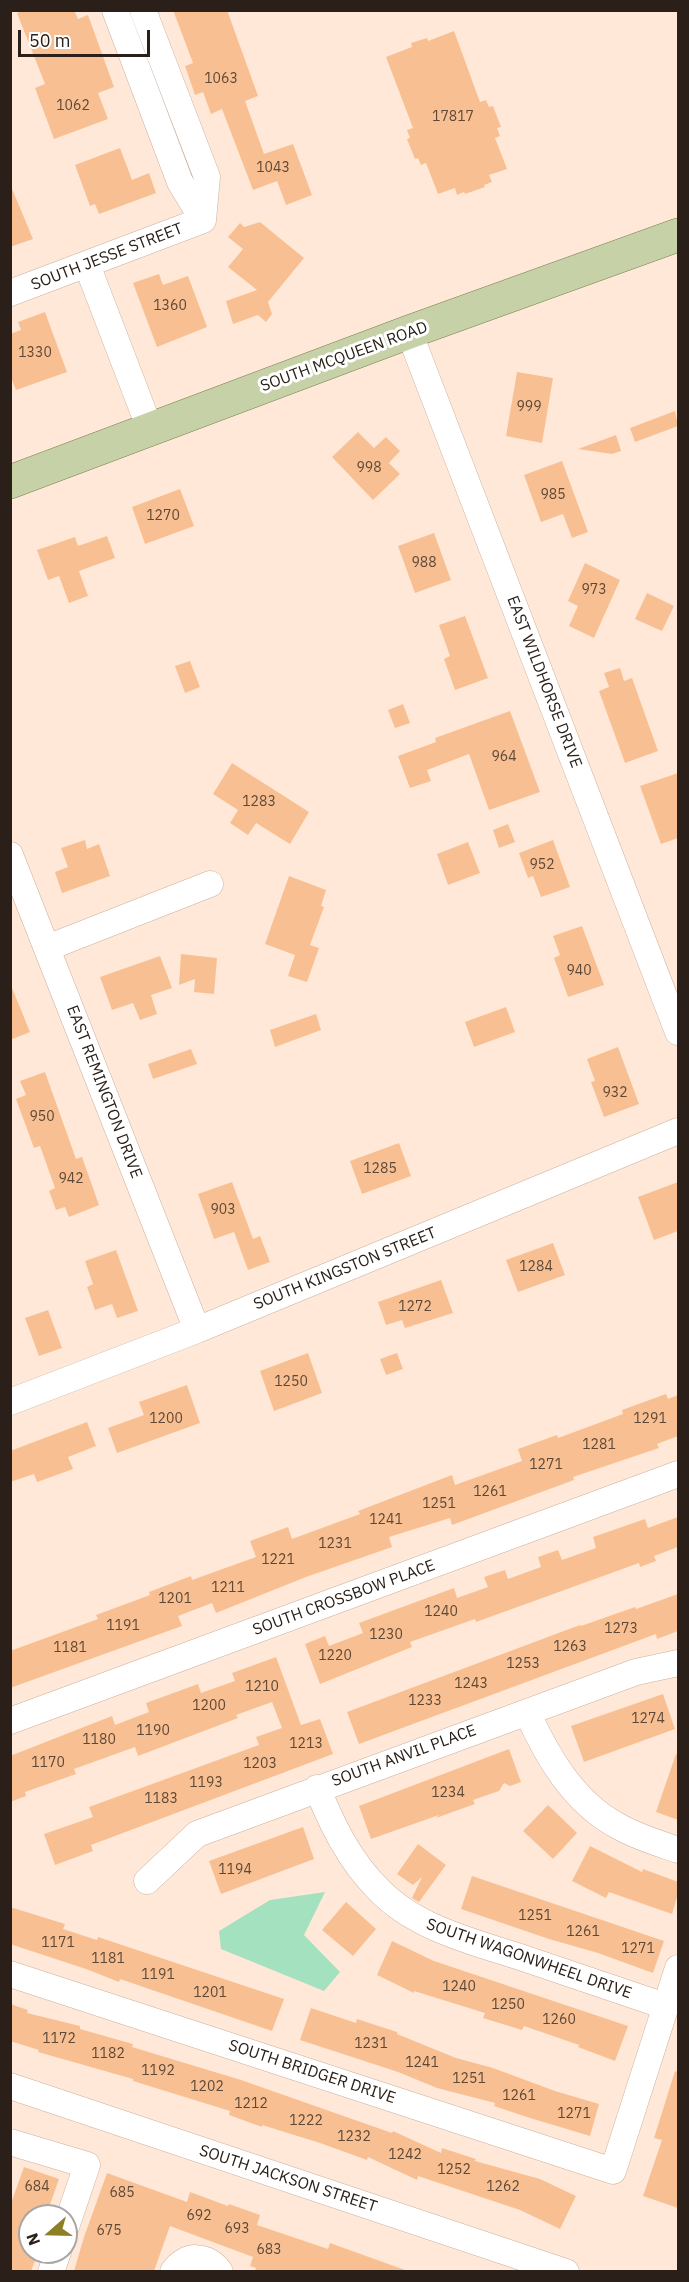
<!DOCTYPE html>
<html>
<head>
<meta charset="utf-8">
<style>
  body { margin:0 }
  #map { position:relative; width:689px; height:2282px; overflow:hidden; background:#ffe8d8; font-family:"IBM Plex Sans",sans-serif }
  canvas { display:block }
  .frame { position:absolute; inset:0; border:12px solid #2a2019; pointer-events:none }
  .north { position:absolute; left:18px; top:2204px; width:60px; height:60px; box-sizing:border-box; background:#fff; border:2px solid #aaa6a3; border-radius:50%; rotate:250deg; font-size:16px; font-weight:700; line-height:24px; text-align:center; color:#2a2019 }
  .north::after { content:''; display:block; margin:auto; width:21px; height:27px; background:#8c7f26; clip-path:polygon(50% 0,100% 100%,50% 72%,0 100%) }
  .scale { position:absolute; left:18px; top:30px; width:132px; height:27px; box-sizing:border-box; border:3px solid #2a2019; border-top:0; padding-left:8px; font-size:18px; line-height:21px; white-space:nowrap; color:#2a2019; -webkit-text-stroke:4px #fff; paint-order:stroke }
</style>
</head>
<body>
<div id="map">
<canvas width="689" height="2282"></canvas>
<div class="frame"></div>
<div class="north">N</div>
<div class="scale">50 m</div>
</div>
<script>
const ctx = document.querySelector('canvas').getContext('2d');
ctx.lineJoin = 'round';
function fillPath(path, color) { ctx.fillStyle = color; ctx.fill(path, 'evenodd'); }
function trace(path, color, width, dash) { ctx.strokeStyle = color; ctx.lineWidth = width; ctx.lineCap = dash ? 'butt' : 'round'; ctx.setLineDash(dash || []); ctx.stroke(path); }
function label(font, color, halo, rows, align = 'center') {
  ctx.font = font + ' "IBM Plex Sans",sans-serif'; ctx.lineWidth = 6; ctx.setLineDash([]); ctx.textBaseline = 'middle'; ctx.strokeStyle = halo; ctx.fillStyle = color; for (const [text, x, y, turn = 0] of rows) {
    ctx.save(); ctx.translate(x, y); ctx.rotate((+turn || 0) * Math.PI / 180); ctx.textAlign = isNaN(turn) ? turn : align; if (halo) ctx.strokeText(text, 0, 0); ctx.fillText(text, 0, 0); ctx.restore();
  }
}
fillPath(new Path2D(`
  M325,1892l-21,43 36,37 -16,19 -103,-42 -2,-18 51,-31z`), '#a3e1bf');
fillPath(new Path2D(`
  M25,10h49l4,9 10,-4 26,72 -16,6 10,26 -54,20 -19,-51 10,-4 -28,-71z
  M173,10h54l31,86 -13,5 19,53 29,-10 19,51 -26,10 -9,-24 -24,9 -31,-81 -11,5 -8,-22 -8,3 -10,-29 8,-3z
  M454,31l26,71 6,-2 3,7 4,-1 8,21 -4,1 3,8 -5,2 12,31 -18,6 3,7 -8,3 1,2 -20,7 -1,-2 -7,3 -2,-7 -17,6 -12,-31 -5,2 -3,-7 -3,1 -8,-20 3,-1 -3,-8 6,-2 -27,-71 26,-10 -1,-4 16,-5 1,3z
  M120,148l12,32 17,-7 7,20 -57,21 -4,-10 -5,2 -15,-41z
  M10,184l23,55 -23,8z
  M260,222l44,36 -36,44 4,12 -6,8 -8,-7 -25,9 -7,-23 31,-11 -29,-23 15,-18 -15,-12 12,-14 4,4z
  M159,274l4,11 25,-9 19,51 -50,20 -24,-64z
  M45,312l22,60 -51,18 -6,-15v-41l11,-4 -3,-8z
  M517,372l36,6 -11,65 -36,-7z
  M675,411l3,15 -43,16 -5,-14z
  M358,432l16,16 12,-11 14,14 -11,12 11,11 -27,26 -41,-43z
  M616,435l5,16 -9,3 -34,-5z
  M562,461l26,71 -16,6 -9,-24 -22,8 -17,-47z
  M180,489l14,37 -49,18 -13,-37z
  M434,533l17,47 -36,13 -17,-47z
  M107,536l8,22 -36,13 9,25 -19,7 -10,-27 -11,4 -11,-30 38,-13 3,9z
  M585,563l35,17 -26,58 -25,-12 9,-20 -10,-5z
  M647,593l27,13 -12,25 -27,-12z
  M465,616l23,62 -33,12 -11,-31 6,-3 -11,-31z
  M190,661l10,26 -15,6 -10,-27z
  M620,668l4,13 8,-3 26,73 -33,12 -26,-72 10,-4 -5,-14z
  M403,704l7,19 -15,5 -7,-18z
  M510,711l30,81 -51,18 -20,-56 -42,16 4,11 -21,7 -12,-32 38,-14 -1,-4z
  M232,763l77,49 -19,32 -34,-21 -8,12 -18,-12 8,-13 -25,-16z
  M678,773v65l-17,6 -21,-58z
  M508,824l7,18 -16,6 -6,-18z
  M85,840l2,9 12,-5 11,32 -48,17 -7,-21 13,-5 -7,-19z
  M553,840l17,47 -29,10 -8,-21 -5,2 -9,-25z
  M468,842l12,31 -32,12 -11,-31z
  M289,876l37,14 -5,16 3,1 -14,38 9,3 -12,34 -19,-6 7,-21 -30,-11z
  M582,926l22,59 -36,12 -14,-39 6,-3 -7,-19z
  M181,954l36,4 -3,36 -20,-2 1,-13 -16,6z
  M160,956l12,32 -21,7 6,19 -17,6 -7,-17 -21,7 -12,-33z
  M10,983l20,49 -20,8z
  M506,1007l9,25 -41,15 -9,-25z
  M316,1014l5,16 -46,17 -5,-17z
  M618,1047l21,57 -35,13 -13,-35 4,-1 -8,-22z
  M191,1049l6,15 -44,15 -5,-15z
  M45,1072l31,87 6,-2 17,48 -30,12 -4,-10 -9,3 -7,-19 6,-3 -15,-42 -6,2 -18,-49 10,-4 -6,-14z
  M399,1143l12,33 -49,18 -12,-33z
  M232,1182l21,57 7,-3 10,26 -22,8 -14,-38 -20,7 -16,-45z
  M678,1182v49l-24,9 -16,-43z
  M553,1243l12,32 -47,17 -12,-32z
  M116,1250l22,61 -21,7 -5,-14 -17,6 -8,-23 6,-3 -8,-23z
  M441,1280l12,33 -48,15 -3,-8 -16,5 -8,-23z
  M48,1310l14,38 -23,8 -14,-38z
  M308,1353l14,40 -48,18 -14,-40z
  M397,1353l6,16 -17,6 -6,-16z
  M187,1385l13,38 -83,30 -9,-25 36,-13 -5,-13z
  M666,1394l2,5 10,-4v41l-21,8 2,4 -86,29 1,3 -122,45 -2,-7 -61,19 3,10 -86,30 -90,36 -4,-10 -34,13 4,10 -172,62v-37l88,-32 -2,-4 54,-20 -1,-3 42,-16 1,4 64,-23 -6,-16 38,-14 4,12 68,-25 -2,-3 94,-36 3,10 67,-24 -4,-12 39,-14 1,3 65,-24 -1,-4z
  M87,1422l9,24 -28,11 5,12 -36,13 -3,-8 -24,8v-31z
  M678,1517v30l-24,9 2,5 -16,6 -1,-4 -163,59 -1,-3 -65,23 2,5 -92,37 -15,-40 20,-8 4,10 34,-13 -4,-10 95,-35 3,10 31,-11 -4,-10 21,-7 3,9 33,-12 -3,-10 20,-7 4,10 34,-12 -3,-11 52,-18 3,9z
  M678,1594v37l-21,8 -1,-5 -297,110 -12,-32 233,-87 1,1 54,-19 1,2z
  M276,1657l25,68 19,-6 13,35 -242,91 2,6 -38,14 -11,-31 49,-17 -4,-10 170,-62 -3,-8 26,-9 -10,-26 -36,13 2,3 -100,38 -3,-9 -61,22 2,5 -51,18 1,4 -16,6v-46l102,-40 3,9 34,-13 -3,-9 52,-19 3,9 34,-12 -3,-8z
  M663,1694l12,35 -91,33 -13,-36z
  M509,1749l12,33 -11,4 -6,-3 -5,8 -26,9 2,4 -39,14 3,-3 -68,24 -12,-33z
  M676,1754l2,1v65l-22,-8z
  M548,1805l29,28 -24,26 -30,-28z
  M303,1827l11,32 -93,35 -12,-33z
  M418,1844l28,21 -27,37 -7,-4 10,-21 -9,8 -16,-11z
  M590,1846l52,26 1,-3 35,13v12l-6,20 -63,-22 -3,6 -34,-17z
  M472,1876l192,65 -11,32 -55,-20 -49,-14 -88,-30z
  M346,1902l30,27 -23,27 -31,-26z
  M10,1907l55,17 -2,5 34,11 1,-3 186,62 -12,32 -152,-52 -1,3 -33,-13 -76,-25z
  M392,1941l42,20 194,65 -13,35 -37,-14 1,-2 -55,-19 -2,4 -39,-12 2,-5 -71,-22v2l-37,-18z
  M10,2004l18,6 -1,3 53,13v3l53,15 -1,3 109,33 151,53 1,-2 48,22 1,-5 34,11 -1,2 65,18 36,17 -16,33 -40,-19 -102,-34 -1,4 -49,-23 -1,3 -47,-17 -58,-18v2l-33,-12 1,-4 -97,-30v-2l-95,-27 1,-2 -29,-9z
  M311,2008l45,15 1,-4 40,13v2l59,24 37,10 62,23 44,13 -9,32 -60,-18 -36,-12 1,-3 -58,-15 -39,-16 -98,-32z
  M675,2071l3,1v136l-35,-12 19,-56 -8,-2z
  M24,2167l35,12 -13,37h-16v36l8,1 -7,18h-21v-65z
  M107,2173l80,29 3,-10 38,14 1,-2 31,11 -3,10 71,24 2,-6 75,27v1h-150l1,-3 -6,-2 3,-9 -83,-31 -16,45h-80l10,-34z`), '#f8c092');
const minor = new Path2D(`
  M115,10l65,172 23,38
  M143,10l64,167 -4,43
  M87,265l63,164
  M10,293l193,-73
  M409,332l269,700
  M10,855l187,475
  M47,948l163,-64
  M10,1402l187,-72 481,-199
  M527,1712c20,44 46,90 91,114 19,11 40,17 60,24
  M10,1721l668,-247
  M317,1788c16,38 32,72 61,101 38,40 97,53 148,70 46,16 93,31 139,47
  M147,1881l50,-47 439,-162 42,-9
  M10,1974l603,197 65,-203
  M10,2086l556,186
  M10,2142l77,23 -21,62
  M51,2272l7,-20
  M173,2272c12,-19 35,-18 47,0`);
const major = new Path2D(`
  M10,482l399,-150 269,-97`);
trace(minor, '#cbb09e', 27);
trace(major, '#778050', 34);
trace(minor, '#fff', 26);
trace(major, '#c7d1a7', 33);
label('14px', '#5e4837', null, [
  ["1063",221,79],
  ["1062",73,106],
  ["17817",453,117],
  ["1043",273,168],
  ["1360",170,306],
  ["1330",35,353],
  ["999",529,407],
  ["998",369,468],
  ["985",553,495],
  ["1270",163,516],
  ["988",424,563],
  ["973",594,590],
  ["964",504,757],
  ["1283",259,802],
  ["952",542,865],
  ["940",579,971],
  ["932",615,1093],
  ["950",42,1117],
  ["1285",380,1169],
  ["942",71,1179],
  ["903",223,1210],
  ["1284",536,1267],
  ["1272",415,1307],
  ["1250",291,1382],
  ["1200",166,1419],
  ["1291",650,1419],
  ["1281",599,1445],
  ["1271",546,1465],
  ["1261",490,1492],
  ["1251",439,1504],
  ["1241",386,1520],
  ["1231",335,1544],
  ["1221",278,1560],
  ["1211",228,1588],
  ["1201",175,1599],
  ["1240",441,1612],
  ["1191",123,1626],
  ["1273",621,1629],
  ["1230",386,1635],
  ["1263",570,1647],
  ["1181",70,1648],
  ["1220",335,1656],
  ["1253",523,1664],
  ["1243",471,1684],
  ["1210",262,1687],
  ["1233",425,1701],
  ["1200",209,1706],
  ["1274",648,1719],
  ["1190",153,1731],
  ["1180",99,1740],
  ["1213",306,1744],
  ["1170",48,1763],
  ["1203",260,1764],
  ["1193",206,1783],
  ["1234",448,1793],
  ["1183",161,1799],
  ["1194",235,1870],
  ["1251",535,1916],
  ["1261",583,1932],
  ["1171",58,1943],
  ["1271",638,1949],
  ["1181",108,1959],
  ["1191",158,1975],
  ["1240",459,1987],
  ["1201",210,1993],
  ["1250",508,2005],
  ["1260",559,2020],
  ["1172",59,2039],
  ["1231",371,2044],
  ["1182",108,2054],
  ["1241",422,2063],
  ["1192",158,2071],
  ["1251",469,2079],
  ["1202",207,2087],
  ["1261",519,2096],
  ["1212",251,2104],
  ["1271",574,2114],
  ["1222",306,2121],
  ["1232",354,2137],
  ["1242",405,2155],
  ["1252",454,2170],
  ["684",37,2187],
  ["1262",503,2187],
  ["685",122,2193],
  ["692",199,2216],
  ["693",237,2229],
  ["675",109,2231],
  ["683",269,2250]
]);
label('16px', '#2a2019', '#fff', [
  ["SOUTH JESSE STREET",107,257,-21],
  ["SOUTH MCQUEEN ROAD",344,357,-20],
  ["EAST WILDHORSE DRIVE",544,682,69],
  ["EAST REMINGTON DRIVE",104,1092,69],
  ["SOUTH KINGSTON STREET",345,1269,-22],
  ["SOUTH CROSSBOW PLACE",344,1598,-20],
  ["SOUTH ANVIL PLACE",404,1756,-20],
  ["SOUTH WAGONWHEEL DRIVE",529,1959,19],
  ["SOUTH BRIDGER DRIVE",312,2072,18],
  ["SOUTH JACKSON STREET",288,2179,18]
]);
</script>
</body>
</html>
